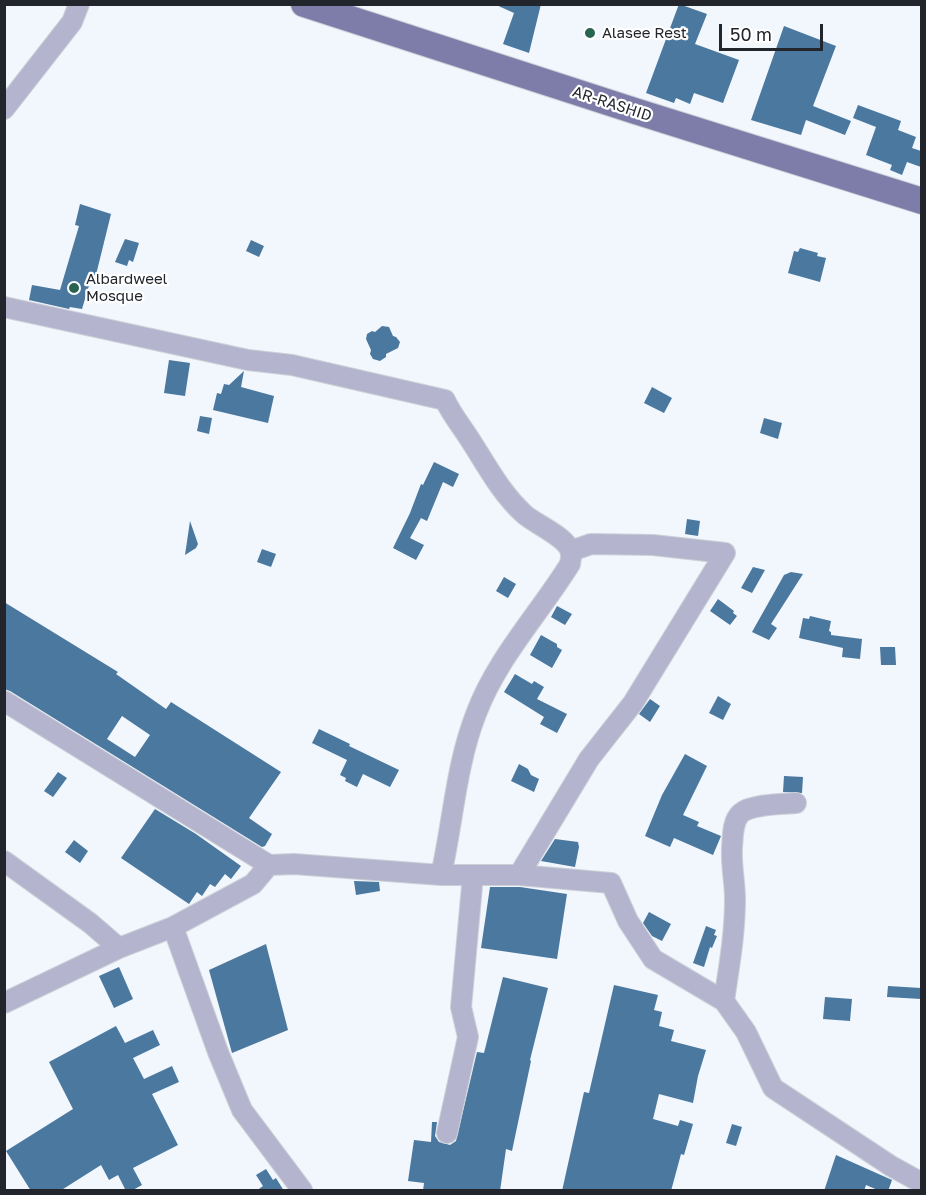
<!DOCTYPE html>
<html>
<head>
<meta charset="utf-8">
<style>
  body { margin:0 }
  #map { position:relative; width:926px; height:1195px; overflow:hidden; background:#f2f6fd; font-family:"Golos Text",sans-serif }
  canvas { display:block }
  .frame { position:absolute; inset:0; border:6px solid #22262c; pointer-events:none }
  .scale { position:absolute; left:719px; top:24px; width:104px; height:27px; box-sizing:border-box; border:3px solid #22262c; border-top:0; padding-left:8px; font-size:18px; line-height:21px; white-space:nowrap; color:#22262c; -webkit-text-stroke:4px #fff; paint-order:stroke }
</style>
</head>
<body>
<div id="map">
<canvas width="926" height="1195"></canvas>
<div class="frame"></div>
<div class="scale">50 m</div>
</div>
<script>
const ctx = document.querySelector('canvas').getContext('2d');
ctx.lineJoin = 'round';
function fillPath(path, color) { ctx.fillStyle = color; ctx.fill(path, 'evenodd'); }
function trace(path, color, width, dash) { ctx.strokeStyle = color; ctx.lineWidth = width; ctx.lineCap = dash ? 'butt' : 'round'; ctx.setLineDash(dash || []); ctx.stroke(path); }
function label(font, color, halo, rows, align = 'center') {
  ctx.font = font + ' "Golos Text",sans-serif'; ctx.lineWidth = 4.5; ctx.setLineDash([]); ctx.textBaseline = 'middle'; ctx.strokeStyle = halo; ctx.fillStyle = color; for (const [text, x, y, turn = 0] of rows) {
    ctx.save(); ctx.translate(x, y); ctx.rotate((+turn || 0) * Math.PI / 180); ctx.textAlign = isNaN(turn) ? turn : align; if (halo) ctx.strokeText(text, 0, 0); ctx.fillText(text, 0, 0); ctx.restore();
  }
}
fillPath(new Path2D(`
  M494,4h47l-12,49 -26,-9 11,-31z
  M679,4l28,10 -12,30 44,16 -16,43 -29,-10 -4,11 -14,-6 -2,5 -28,-10z
  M784,26l52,20 -23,60 38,15 -6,14 -39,-15 -5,15 -50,-15z
  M858,105l43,16 -3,9 18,7 -4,11 9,3v16l-14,-5 -5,13 -12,-5 2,-5 -26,-10 10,-28 -23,-9z
  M80,204l31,10 -17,69 -4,-1 -8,27 -12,-2 -1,2 -40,-9 3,-15 28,5 19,-64 -4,-1z
  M125,239l14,4 -6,19 -4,-2 -2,6 -12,-4z
  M251,240l13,6 -5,11 -13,-6z
  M800,248l18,5 -1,3 9,2 -6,24 -32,-9 6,-22 4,1z
  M382,326l7,1 4,9 3,1 4,5 -2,6 -12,6v3l-6,4 -7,-2 -3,-5 1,-4 -5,-11 1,-5 5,-3 3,1z
  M169,360l21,3 -5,33 -21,-3z
  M244,371l-3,16 33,9 -6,27 -55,-13 4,-17 4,1 3,-10 5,1z
  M652,387l20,11 -8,15 -20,-10z
  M200,416l12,2 -3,16 -12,-3z
  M764,418l18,5 -4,16 -18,-6z
  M434,462l25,12 -6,13 -10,-5 -16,39 -6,-3 -11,20 14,7 -8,15 -23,-12 17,-35 11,-29 2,1z
  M687,519l13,2 -2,15 -13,-2z
  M190,521l8,23 -2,4 -11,7z
  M262,549l14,5 -5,13 -14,-5z
  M753,567l12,3 -13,23 -11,-5z
  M791,572l12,2 -32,50 6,4 -8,12 -17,-8 32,-57z
  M504,577l12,7 -8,14 -12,-7z
  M718,599l16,12 -1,2 4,3 -7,9 -20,-14z
  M4,602l114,70 -2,2 50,35 5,-7 110,70 -32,46 23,16 -7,12 -3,1 -252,-156 -6,-2zM122,716l28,19 -15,22 -28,-18z
  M557,606l15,8 -7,11 -14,-8z
  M810,616l21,5 -2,10 2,1v3l31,4 -2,20 -18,-2 1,-9 -44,-10 4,-20 6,1z
  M541,635l16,9v3l5,3 -10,18 -22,-13z
  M880,647h15l1,18h-15z
  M515,674l17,10 2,-3 10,6 -7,12 30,15 -10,19 -17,-9 4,-7 -40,-25z
  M718,696l13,8 -8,16 -14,-7z
  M650,699l10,7 -10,16 -11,-8z
  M319,729l31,15 -1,2 50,24 -9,17 -27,-13 -6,13 -12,-6 1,-3 -6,-3 7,-15 -35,-17z
  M685,754l22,12 -24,49 16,7 -2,4 24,10 -8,19 -39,-17 -4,9 -25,-11 17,-41z
  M519,764l9,5 3,6 8,4 -5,13 -23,-11z
  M58,772l9,6 -14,19 -9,-6z
  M784,776l19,1 -1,16 -19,-1z
  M155,809l41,25 45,32 -10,13 -6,-5 -10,13 -5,-3 -8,12 -5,-4 -8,12 -68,-46z
  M555,839l23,3 1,5 -4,20 -34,-6z
  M74,840l14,11 -8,12 -15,-11z
  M354,881l25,1 1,9 -24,4z
  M490,887h30l47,7 -10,65 -76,-11z
  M649,912l22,12 -9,17 -10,-5 -9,-13z
  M706,926l10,4 -2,5 3,1 -5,12 -2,-1 -6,20 -11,-4z
  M266,944l22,86 -56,23 -23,-83z
  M119,967l14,32 -19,9 -15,-32z
  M503,977l45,11 -18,72 1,1 -19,90 -6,-2 -6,42h-77l1,-8 -16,-2 6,-41 17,2 1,-20h5l-2,14 4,6 11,3 6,-4 21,-89 7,1z
  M614,985l44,10 -4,15 8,2 -3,14 15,4 -3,11 35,9 -8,26 -5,27 -34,-9 -6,25 25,7 2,-6 13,4 -9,31 -3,-1 -10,37h-109l22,-99 5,1z
  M888,986l33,2v11l-34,-2z
  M825,997l27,2 -2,22 -27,-2z
  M116,1026l9,17 28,-13 7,15 -27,13 11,21 28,-13 7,16 -27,12 26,51 -45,23 9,17 -11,6h-5l-8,-16 -9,5 -8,-15 -41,26h-29l-25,-40 67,-42 -24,-47z
  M732,1124l10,3 -6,19 -10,-3z
  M836,1155l56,25 -4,11h-8l-14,-6 -2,6h-40z
  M266,1169l7,11 3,-2 8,13h-28l7,-5 -7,-11z`), '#4a789f');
const minor = new Path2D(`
  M4,109l68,-87 7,-18
  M4,307l244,53 44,5 153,35c6,13 14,23 22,35 18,27 32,56 57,79 11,10 41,22 46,36 2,5 1,9 0,14 -31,50 -73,94 -94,150 -20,51 -23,108 -35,161
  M4,701l265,164
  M796,803c-14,1 -44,1 -55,10 -9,8 -8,24 -9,35 -1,18 3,34 3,51 0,35 -6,68 -11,102l22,31 27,56 118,78 31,17
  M4,861l86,62 29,25
  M519,875l70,-116 44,-56 92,-150 -72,-8 -62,-1 -20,7
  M173,927l45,125 24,58 60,80
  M4,1003l115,-55 54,-21 80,-43 16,-19 25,-1 147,11h78l92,8 17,38 25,38 71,42
  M447,1133l21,-96 -7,-30 12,-132`);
const major = new Path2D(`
  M304,4l331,107 287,90`);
trace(minor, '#cdd1d7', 22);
trace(major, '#cdd1d7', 28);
trace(minor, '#b4b4ce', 20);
trace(major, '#7e7daa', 26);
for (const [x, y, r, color] of [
  [590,33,6,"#28644f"],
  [74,288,6,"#28644f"]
]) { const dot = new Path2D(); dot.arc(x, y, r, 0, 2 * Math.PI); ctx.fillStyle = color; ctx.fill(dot); trace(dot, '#fff', 2); }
label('15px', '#22262c', '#fff', [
  ["Alasee Rest",602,33],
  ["Albardweel",86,279],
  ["Mosque",86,296]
], 'left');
label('15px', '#22262c', '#fff', [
  ["AR-RASHID",612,104,18]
]);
</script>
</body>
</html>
